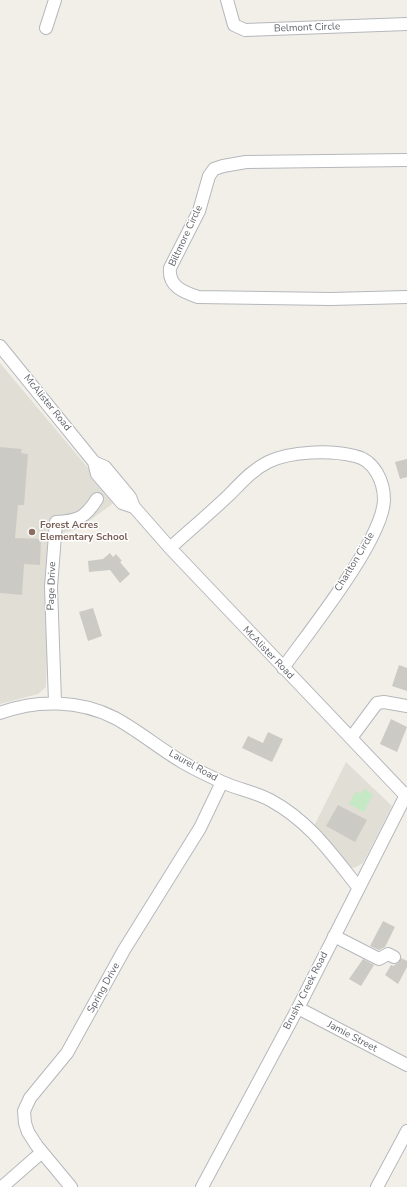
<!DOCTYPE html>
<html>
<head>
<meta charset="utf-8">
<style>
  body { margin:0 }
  canvas { display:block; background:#f1efe8 }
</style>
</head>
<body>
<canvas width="407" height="1187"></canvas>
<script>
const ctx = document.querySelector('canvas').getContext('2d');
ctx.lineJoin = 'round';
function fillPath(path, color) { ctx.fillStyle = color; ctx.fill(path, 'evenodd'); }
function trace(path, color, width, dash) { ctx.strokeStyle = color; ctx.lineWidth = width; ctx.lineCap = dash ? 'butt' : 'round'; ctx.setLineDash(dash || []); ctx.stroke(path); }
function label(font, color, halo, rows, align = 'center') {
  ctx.font = font + ' "Nunito Sans",sans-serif'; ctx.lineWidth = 3; ctx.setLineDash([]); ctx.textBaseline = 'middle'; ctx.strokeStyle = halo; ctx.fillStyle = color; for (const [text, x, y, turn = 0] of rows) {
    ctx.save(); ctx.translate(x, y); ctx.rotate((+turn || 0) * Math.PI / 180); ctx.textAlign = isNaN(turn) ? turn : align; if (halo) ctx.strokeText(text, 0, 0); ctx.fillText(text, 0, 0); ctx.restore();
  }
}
fillPath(new Path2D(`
  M0,363l104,124 11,15 -37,27 -27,7 -5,151 -8,7 -38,10z
  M346,762l46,44 -29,57 -9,5 -6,-2 -34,-40z`), '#e1ded6');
fillPath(new Path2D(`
  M364,789l9,5 -9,18 -15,-8 7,-13 5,3z`), '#c5e8c5');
fillPath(new Path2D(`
  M0,447l22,2 -1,4 7,1 -4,51h-6l-3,33 26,1 -1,26 -16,-1 -2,31 -22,-2z
  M407,459v18l-7,2 -5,-17z
  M110,553l3,4 3,-3 6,7 -2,1 10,12 -10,9 -10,-13 -21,2 -1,-11 15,-2z
  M93,608l9,28 -14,5 -9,-29z
  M399,665l8,3v23l-15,-5z
  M391,719l16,8 -10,25 -17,-8z
  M268,732l15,7 -11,23 -30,-14 6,-12 15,7z
  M338,805l29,15 -12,22 -29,-16z
  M383,921l12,6 -10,20 -6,3 -9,-4z
  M401,958l6,3v6l-9,17 -13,-9 6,-10 2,1 5,-3z
  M363,959l11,6 -13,21 -12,-7z`), '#cccac5');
const minor = new Path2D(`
  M227,0l7,25 11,5 162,-6
  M46,28l9,-28
  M407,160l-161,2 -23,4 -9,3 -5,7 -10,35 -29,57c-2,18 13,24 28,29l133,2 76,-2
  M0,346l94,116
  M134,507l-12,-4 -25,-29 -3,-12 11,5 25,30 4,10 36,41 237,249
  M170,548c20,-18 40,-35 59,-53 12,-12 23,-25 39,-33 23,-11 62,-12 87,-6 19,4 29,25 29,44 -1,40 -76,133 -101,168
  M55,702l-4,-115 5,-65c22,-1 29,-4 41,-23
  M0,713c37,-14 80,-13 115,5 24,13 45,31 69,45 12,7 25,13 38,19 15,7 33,10 48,18 39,21 61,53 88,87
  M351,738l26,-35 7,-1 23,4
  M334,936l45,23 9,-5 6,3
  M298,1008l109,57
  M2,1187l40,-35
  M71,1187l-34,-41 -9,-14 -3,-9 -1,-12 6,-13 37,-45 57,-103 76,-122 22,-46
  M202,1187l96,-179 109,-215
  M377,1187l30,-56`);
trace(minor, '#b5b8bc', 14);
trace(minor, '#fff', 12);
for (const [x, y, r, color] of [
  [32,532,4,"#8d6e63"]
]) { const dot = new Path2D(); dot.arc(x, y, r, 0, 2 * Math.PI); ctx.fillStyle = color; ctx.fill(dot); trace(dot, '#fff', 1.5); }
label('10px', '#5f6368', '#fff', [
  ["Belmont Circle",307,28,-2],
  ["Biltmore Circle",186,236,-65],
  ["McAlister Road",47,403,51],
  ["Charlton Circle",355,562,-59],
  ["Page Drive",52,586,-88],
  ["McAlister Road",268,653,46],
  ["Laurel Road",193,766,29],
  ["Spring Drive",104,988,-61],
  ["Brushy Creek Road",306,991,-63],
  ["Jamie Street",352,1037,28]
]);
label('bold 10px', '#785e54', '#fff', [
  ["Forest Acres",40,526],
  ["Elementary School",40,538]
], 'left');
</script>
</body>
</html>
